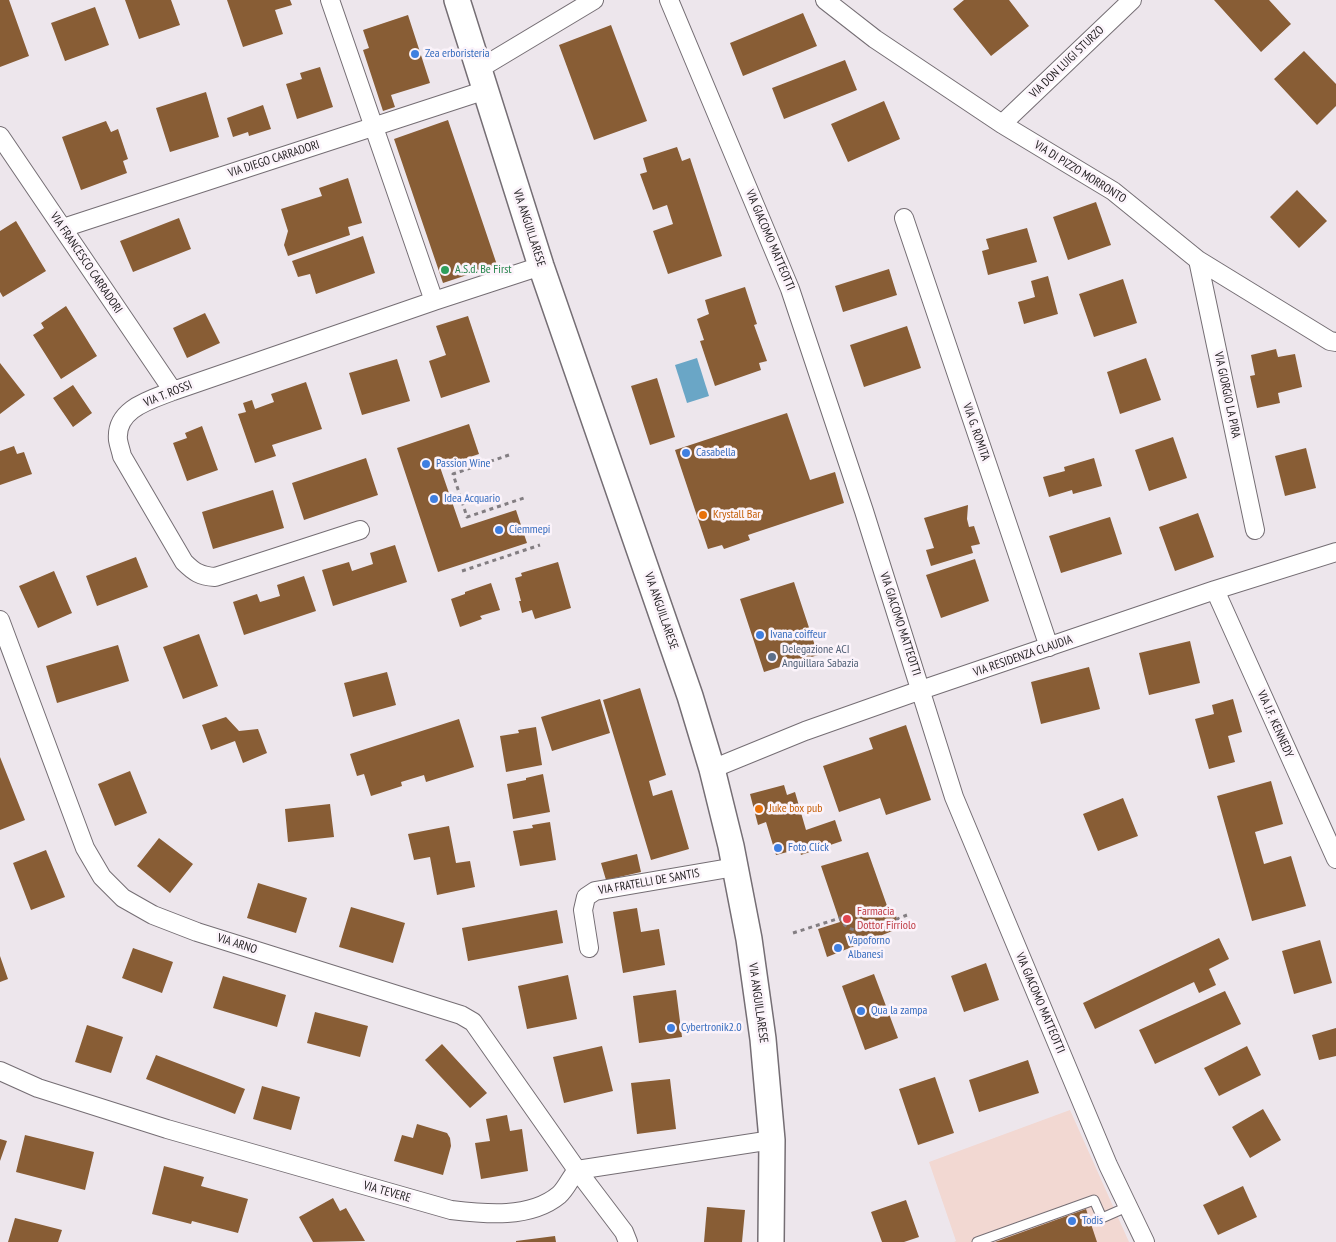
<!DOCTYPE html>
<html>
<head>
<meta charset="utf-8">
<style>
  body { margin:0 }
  canvas { display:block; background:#ede6ec }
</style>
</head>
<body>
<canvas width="1336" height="1242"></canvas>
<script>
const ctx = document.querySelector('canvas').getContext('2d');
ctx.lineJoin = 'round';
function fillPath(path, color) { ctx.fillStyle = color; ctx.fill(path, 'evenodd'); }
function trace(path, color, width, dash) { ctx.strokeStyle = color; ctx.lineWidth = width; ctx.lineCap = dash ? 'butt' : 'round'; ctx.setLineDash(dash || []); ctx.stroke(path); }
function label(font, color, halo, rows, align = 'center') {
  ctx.font = font + ' "PT Sans Narrow",sans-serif'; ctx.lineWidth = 5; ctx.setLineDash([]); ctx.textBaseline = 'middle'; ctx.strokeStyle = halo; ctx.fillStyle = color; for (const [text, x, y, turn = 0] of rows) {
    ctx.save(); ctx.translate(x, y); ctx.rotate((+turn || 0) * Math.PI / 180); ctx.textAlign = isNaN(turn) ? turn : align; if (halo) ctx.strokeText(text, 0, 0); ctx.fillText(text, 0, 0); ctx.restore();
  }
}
fillPath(new Path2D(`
  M1070,1110l59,132h-175l2,-1 -27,-79z`), '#f2d8d2');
fillPath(new Path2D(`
  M697,358l12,38 -22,7 -12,-38z`), '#6aa6c6');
fillPath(new Path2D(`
  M0,0h9l20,56 -29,11z
  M125,0h46l9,25 -41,14z
  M227,0h63l2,5 -17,5 8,24 -40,13z
  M964,0h45l20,26 -38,30 -38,-47z
  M1214,0h55l22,24 -30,28z
  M95,7l14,38 -44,16 -14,-38z
  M803,13l14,33 -74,30 -13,-33z
  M408,15l22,68 -39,12 4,12 -12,4 -20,-61 6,-2 -6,-18z
  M611,25l36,96 -53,19 -35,-95z
  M1304,51l32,33v22l-19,19 -43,-46z
  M845,60l12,30 -73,29 -12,-31z
  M320,67l13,40 -36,12 -11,-35 16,-5 -2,-6z
  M206,92l13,45 -49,15 -14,-44z
  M884,101l16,38 -52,23 -17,-38z
  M263,105l8,24 -22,7 -1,-4 -15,5 -6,-19z
  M448,120l49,145 -54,18 -49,-144z
  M106,121l5,11 7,-3 10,30 -5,2 4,12 -46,17 -19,-53z
  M677,147l5,14 8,-3 32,98 -54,18 -15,-43 20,-7 -6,-19 -14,5 -13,-36 7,-2 -4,-14z
  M348,178l14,45 -14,4 2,8 -62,21 -4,-11 4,-14 -7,-22 41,-13 -3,-8z
  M1297,190l30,31 -28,27 -29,-31z
  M1096,202l15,43 -43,15 -15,-43z
  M179,218l12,31 -58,23 -13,-31z
  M16,221l30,50 -43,26 -3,-5v-61z
  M1027,228l10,34 -49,13 -6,-24 7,-2 -3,-10z
  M363,236l12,37 -59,21 -6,-20 -12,3 -6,-16z
  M889,269l8,26 -54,17 -8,-26z
  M1048,276l10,38 -34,10 -6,-22 17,-5 -4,-16z
  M1123,279l14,44 -43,14 -15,-43z
  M745,287l12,37 -3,1 13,36 -8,2 2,7 -46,16 -15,-45 4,-1 -7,-21 12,-5 -4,-14z
  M66,306l31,50 -36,23 -28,-44 11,-7 -3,-5z
  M205,313l15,30 -33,15 -14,-30z
  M468,316l22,66 -49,16 -12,-37 17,-6 -10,-29z
  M907,326l14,42 -57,19 -14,-42z
  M1276,349l2,8 17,-3 7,33 -24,6 2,10 -23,5 -7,-32 5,-1 -4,-20z
  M1146,358l15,42 -41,14 -13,-42z
  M397,359l13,42 -48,14 -13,-42z
  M0,363l25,32 -25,19z
  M657,378l18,59 -25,8 -19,-59z
  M306,382l16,47 -50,16 4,11 -21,7 -17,-49 8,-2 -3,-9 9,-3 3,9 19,-7 -3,-8z
  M73,385l19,28 -19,14 -20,-29z
  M787,413l23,67 25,-8 9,31 -96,32 2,5 -26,9 -2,-4 -14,4 -33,-99z
  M469,424l10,30 -39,13 21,61 55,-18 11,33 -89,29 -41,-124z
  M202,426l16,44 -31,11 -14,-38 14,-5 -2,-5z
  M1173,437l14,41 -38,13 -14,-41z
  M14,446l3,8 7,-2 8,22 -32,11v-34z
  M1306,448l10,40 -31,8 -10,-40z
  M366,458l12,37 -74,25 -12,-37z
  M1094,458l8,28 -29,8 -1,-4 -23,7 -6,-20 22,-6 -1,-4z
  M273,490l11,38 -71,21 -11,-37z
  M968,505l-1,14 2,8 5,-1 6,18 -9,2 2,7 -42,13 -5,-16 8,-2 -10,-30z
  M1198,513l16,44 -39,14 -16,-44z
  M1110,517l12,37 -61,19 -12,-37z
  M395,545l12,37 -74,24 -11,-36 27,-8 3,9 21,-7 -3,-11z
  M136,557l12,30 -51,19 -11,-30z
  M975,559l14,42 -48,17 -15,-43z
  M558,562l13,46 -36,11 -3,-9 -10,3 -3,-12h2l-6,-23 7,-2 -1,-3z
  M54,571l18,42 -34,15 -19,-42z
  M304,576l12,35 -72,24 -11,-33 24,-8 3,8 20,-6 -3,-11z
  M794,582l24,73 -54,17 -24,-73z
  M491,583l9,27 -20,6 2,3 -22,8 -9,-28 14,-5v-2z
  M199,634l19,52 -35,13 -20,-52z
  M1190,641l10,42 -51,12 -10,-42z
  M118,645l11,36 -72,22 -11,-37z
  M1089,667l11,42 -59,15 -10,-42z
  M387,672l9,33 -43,12 -9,-34z
  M640,688l26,87 -17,6 4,15 19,-6 17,59 -38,11 -48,-160z
  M600,699l10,34 -58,18 -11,-34z
  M1233,699l9,33 -14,4 7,26 -26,7 -14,-50 19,-5 -2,-9z
  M226,717l13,14 19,-2 9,24 -24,10 -8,-22 -24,9 -9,-25z
  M459,719l15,48 -48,15 -2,-7 -23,7 1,4 -31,10 -7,-22 -7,2 -7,-22z
  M906,725l25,75 -45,15 -6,-17 -41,14 -16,-46 50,-17 -4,-11z
  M536,727l6,38 -36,7 -6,-36 19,-3 -1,-3z
  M0,757l25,63 -25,10z
  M130,771l17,42 -32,13 -17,-42z
  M543,774l7,38 -37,7 -6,-35 19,-4v-2z
  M1271,781l12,43 -28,8 9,32 27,-8 15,50 -54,15 -35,-125z
  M784,785l3,10 8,-3 11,38 29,-10 7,21 -41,14 -2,-6 -23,6 -10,-33 -8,3 -8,-31z
  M1123,798l15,38 -40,15 -15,-37z
  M330,804l4,33 -46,5 -3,-33z
  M550,822l6,38 -36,6 -7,-35 20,-3 -1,-3z
  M449,826l7,37 14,-2 5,26 -38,8 -7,-38 -16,3 -6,-26z
  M159,838l34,26 -23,29 -33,-27z
  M46,850l19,47 -34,13 -18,-47z
  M868,852l23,65 5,-1 4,12 -73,29 -9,-28 22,-7 -19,-56z
  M637,854l4,18 -35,8 -5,-17z
  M258,883l49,15 -11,35 -49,-15z
  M351,907l54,16 -12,40 -54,-16z
  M637,908l4,24 18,-3 6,36 -42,8 -10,-61z
  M557,910l6,33 -95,18 -6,-33z
  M1219,938l10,21 -20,10 7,16 -17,8 -5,-11 -99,47 -12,-26z
  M1320,940l12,43 -38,11 -12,-43z
  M133,948l40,14 -11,31 -40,-15z
  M0,956l8,23 -8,3z
  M986,963l13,37 -35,12 -13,-36z
  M874,974l24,64 -33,12 -23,-64z
  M568,975l9,44 -50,10 -9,-43z
  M223,976l63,19 -9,32 -64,-19z
  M676,990l6,47 -43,6 -6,-47z
  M1225,991l16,33 -86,40 -16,-34z
  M315,1012l53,14 -8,31 -53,-14z
  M87,1025l36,12 -12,36 -36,-11z
  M1336,1028v28l-17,4 -7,-25z
  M442,1044l45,49 -17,15 -45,-48z
  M602,1046l11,45 -49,12 -11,-46z
  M1247,1046l14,29 -42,21 -15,-28z
  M156,1055l89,34 -10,25 -89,-35z
  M1028,1060l11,33 -60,19 -10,-32z
  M935,1077l19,56 -36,12 -19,-56z
  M670,1079l6,50 -39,5 -6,-51z
  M262,1086l38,11 -9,33 -38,-11z
  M1263,1109l18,31 -31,18 -18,-31z
  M507,1115l3,16 12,-2 6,42 -47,8 -6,-36 15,-2 -4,-22z
  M417,1124l30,9 3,5 1,8 -8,29 -49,-14 8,-26 11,3z
  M25,1135l69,17 -9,38 -69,-18z
  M0,1139l7,2 -7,20z
  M164,1166l40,11 -3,9 47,13 -10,34 -46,-12 -1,3 -39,-10z
  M1243,1186l14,31 -39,18 -15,-30z
  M333,1198l7,13 6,-3 19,33 -52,1 -14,-25z
  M906,1200l13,37 -15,5h-22l-11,-30z
  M707,1207l38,3 -3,32h-38z
  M1086,1209l11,33h-102z
  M15,1218l47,12 -4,12h-50z
  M555,1236l1,6h-40v-1z`), '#885d35');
const service = new Path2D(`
  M977,1242l117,-42 8,18 25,-11`);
const minor = new Path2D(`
  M330,0l104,301 -261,90c-23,9 -58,18 -55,49 1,6 3,11 4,16l62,106c10,10 16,14 31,15l145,-47
  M669,0l121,289 74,222 90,286 154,368 37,77
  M825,0l50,39 127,85 111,67 85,69 132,81 6,1
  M479,69l115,-69
  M1002,124l130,-124
  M0,136l173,255
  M904,218l145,429
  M63,228l423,-138
  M1198,260l57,270
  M434,301l107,-35
  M1215,590l121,269
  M0,620l85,228 17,29 21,21 30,17 44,17 264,83 12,7 104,148 47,62 4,10
  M712,769l93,-38 116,-41 294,-100 121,-38
  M589,948l-6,-38 3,-13 9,-6 140,-24
  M0,1071l38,17 129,41 284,81c34,4 79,9 108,-15 7,-6 12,-18 18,-25l195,-30`);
const secondary = new Path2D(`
  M457,0l84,266 149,430 22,73 19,77 18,93 14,100 9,101 -1,102`);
trace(service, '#756e74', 11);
trace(minor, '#756e74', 20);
trace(secondary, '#756e74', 28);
trace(new Path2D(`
  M509,455l-56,19 14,43 57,-19
  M462,571l78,-26
  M793,933l47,-15c12,26 48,4 67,-3`), '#837e82', 3, [4, 4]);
trace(service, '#fff', 9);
trace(minor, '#fff', 18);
trace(secondary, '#fff', 25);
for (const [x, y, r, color] of [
  [415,54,5,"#3f7fe0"],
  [445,270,5,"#2e9e5b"],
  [686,453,5,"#3f7fe0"],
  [426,464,5,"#3f7fe0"],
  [434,499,5,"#3f7fe0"],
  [703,515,5,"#e8710a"],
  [499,530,5,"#3f7fe0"],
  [760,635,5,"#3f7fe0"],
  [772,657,5,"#5c6f8a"],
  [759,809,5,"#e8710a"],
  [778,848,5,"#3f7fe0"],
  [847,919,5,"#e0444e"],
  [838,948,5,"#3f7fe0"],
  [861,1011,5,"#3f7fe0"],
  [671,1028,5,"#3f7fe0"],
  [1072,1221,5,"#3f7fe0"]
]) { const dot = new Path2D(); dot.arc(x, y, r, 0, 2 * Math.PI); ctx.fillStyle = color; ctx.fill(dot); trace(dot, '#fbf3fa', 2); }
label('12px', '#366cbe', '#fbf3fa', [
  ["Zea erboristeria",425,54],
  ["Casabella",696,453],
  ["Passion Wine",436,464],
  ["Idea Acquario",444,499],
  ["Ciemmepi",509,530],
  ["Ivana coiffeur",770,635],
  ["Foto Click",788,848],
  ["Vapoforno",848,941],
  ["Albanesi",848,955],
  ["Qua la zampa",871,1011],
  ["Cybertronik2.0",681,1028],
  ["Todis",1082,1221]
], 'left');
label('12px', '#252224', '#fbf3fa', [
  ["VIA DON LUIGI STURZO",1067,62,-44],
  ["VIA DIEGO CARRADORI",274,159,-18],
  ["VIA DI PIZZO MORRONTO",1080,172,32],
  ["VIA ANGUILLARESE",529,228,72],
  ["VIA GIACOMO MATTEOTTI",770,240,67],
  ["VIA FRANCESCO CARRADORI",86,263,56],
  ["VIA T. ROSSI",168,394,-22],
  ["VIA GIORGIO LA PIRA",1227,395,78],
  ["VIA G. ROMITA",976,432,71],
  ["VIA ANGUILLARESE",661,611,71],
  ["VIA GIACOMO MATTEOTTI",900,624,72],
  ["VIA RESIDENZA CLAUDIA",1023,656,-19],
  ["VIA J.F. KENNEDY",1275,724,66],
  ["VIA FRATELLI DE SANTIS",649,882,-10],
  ["VIA ARNO",237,944,18],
  ["VIA ANGUILLARESE",758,1003,82],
  ["VIA GIACOMO MATTEOTTI",1040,1003,67],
  ["VIA TEVERE",387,1192,16]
]);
label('12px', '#27864d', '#fbf3fa', [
  ["A.S.d. Be First",455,270]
], 'left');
label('12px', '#c56008', '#fbf3fa', [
  ["Krystall Bar",713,515],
  ["Juke box pub",769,809]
], 'left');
label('12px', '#4e5e75', '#fbf3fa', [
  ["Delegazione ACI",782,650],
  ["Anguillara Sabazia",782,664]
], 'left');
label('12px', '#be3a42', '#fbf3fa', [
  ["Farmacia",857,912],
  ["Dottor Firriolo",857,926]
], 'left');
</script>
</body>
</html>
